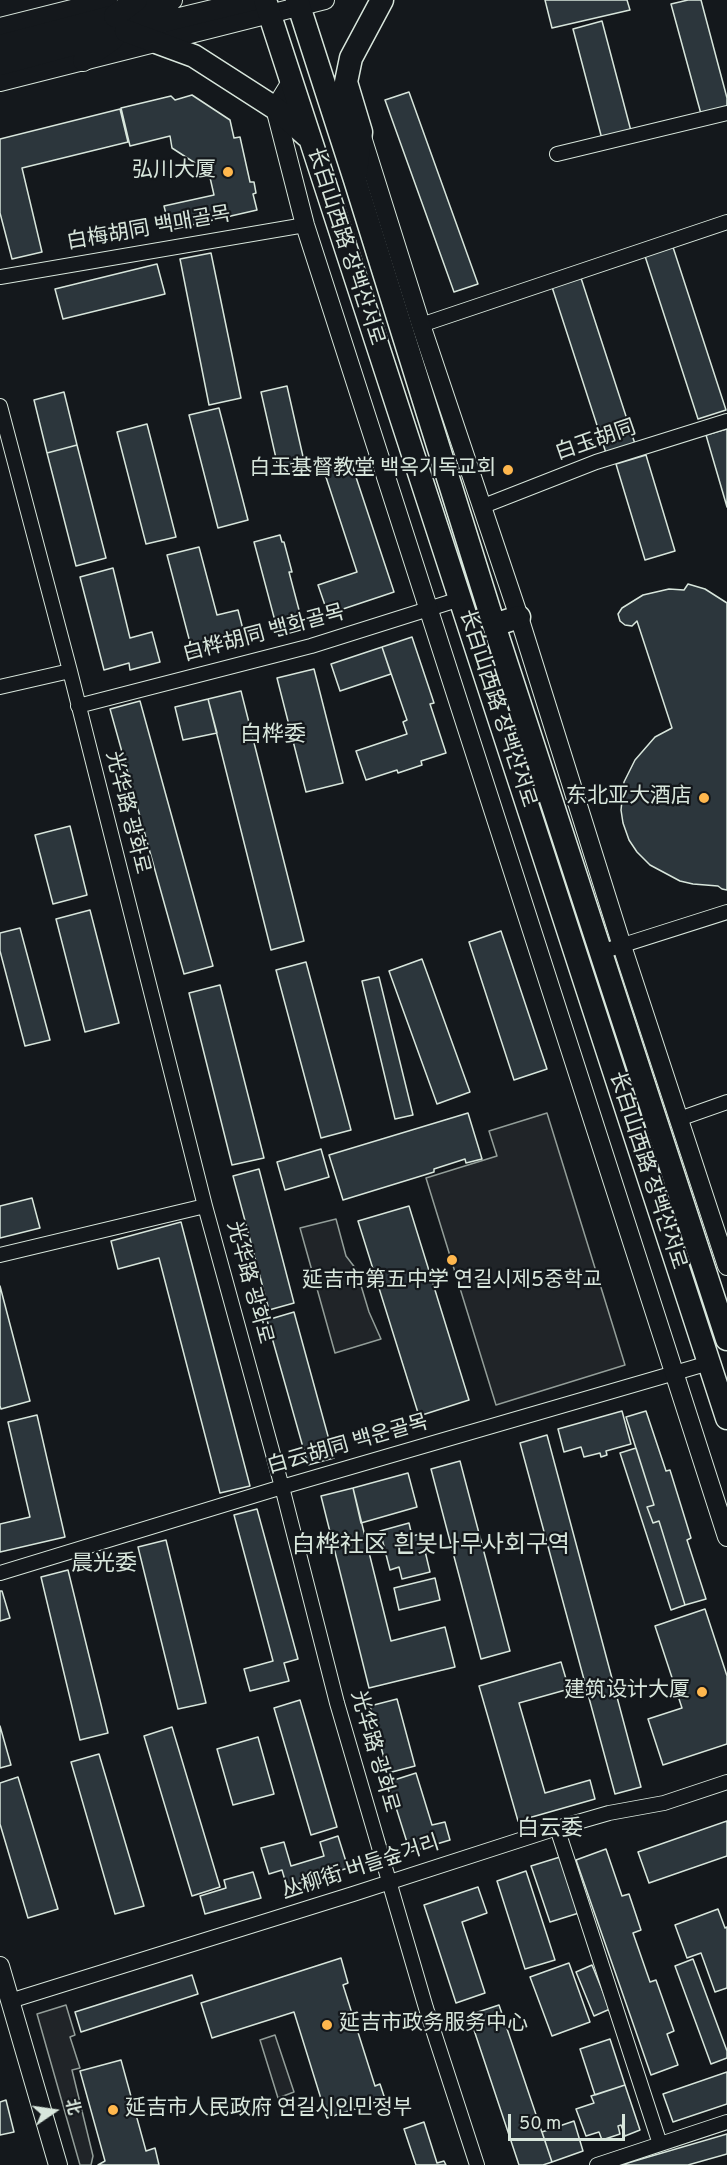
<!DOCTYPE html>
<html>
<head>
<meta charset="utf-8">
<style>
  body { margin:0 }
  #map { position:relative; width:727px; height:2165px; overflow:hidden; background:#14181c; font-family:Overpass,"Noto Sans SC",sans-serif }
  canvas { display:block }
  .north { position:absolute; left:24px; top:2081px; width:60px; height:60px; -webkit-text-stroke:4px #14181c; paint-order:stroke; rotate:77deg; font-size:16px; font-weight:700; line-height:24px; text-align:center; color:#d8e6dc }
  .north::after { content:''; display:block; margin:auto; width:21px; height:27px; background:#d8e6dc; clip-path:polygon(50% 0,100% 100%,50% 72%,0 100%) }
  .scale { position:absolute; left:508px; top:2114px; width:117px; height:27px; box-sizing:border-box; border:3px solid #d8e6dc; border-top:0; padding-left:8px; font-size:18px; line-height:21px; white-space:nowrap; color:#d8e6dc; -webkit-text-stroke:4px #14181c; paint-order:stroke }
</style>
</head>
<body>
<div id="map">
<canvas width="727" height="2165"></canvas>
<div class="north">北</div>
<div class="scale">50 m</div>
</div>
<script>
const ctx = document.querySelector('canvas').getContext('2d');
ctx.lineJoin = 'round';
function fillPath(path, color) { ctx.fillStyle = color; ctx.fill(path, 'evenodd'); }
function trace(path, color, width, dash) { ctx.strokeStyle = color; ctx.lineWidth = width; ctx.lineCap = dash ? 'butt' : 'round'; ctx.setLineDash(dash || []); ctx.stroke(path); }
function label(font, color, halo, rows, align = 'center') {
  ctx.font = font + ' Overpass,"Noto Sans SC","Noto Sans KR",sans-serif'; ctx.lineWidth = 4.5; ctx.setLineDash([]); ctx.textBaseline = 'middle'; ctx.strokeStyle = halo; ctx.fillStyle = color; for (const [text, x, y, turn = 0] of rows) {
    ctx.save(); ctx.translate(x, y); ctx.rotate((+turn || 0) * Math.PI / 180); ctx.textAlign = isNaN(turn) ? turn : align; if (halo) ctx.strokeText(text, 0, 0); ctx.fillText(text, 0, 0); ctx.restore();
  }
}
const green = new Path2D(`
  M547,1113l78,252 -129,40 -70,-227 71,-22 -8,-25z
  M336,1219l10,37 10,13 13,43 12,27 -46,14 -35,-125z
  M66,2005l9,30 -5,2 10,31 -8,2 21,86 -2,9h-11l-43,-151z
  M275,2035l19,57 -16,6 -18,-58z`);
fillPath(green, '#202428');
trace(green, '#939e99', 1.5);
const building = new Path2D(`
  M545,0h82l3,10 -78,18z
  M688,0h13l26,98v9l-26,7 -30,-110z
  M602,21l29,110 -29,8 -29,-110z
  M409,92l69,192 -24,8 -69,-192z
  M192,95l38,25 4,18 6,-1 10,45h4l2,11 -3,1 4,16 -87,20 -6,-24 50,-11 -8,-35 -11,3 -23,-15 -2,-12 -40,10 -9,-38 50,-12 4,4z
  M120,109l8,33 -106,26 20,84 -30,7 -12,-46v-74z
  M671,241l55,169 -28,9 -55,-169z
  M211,253l30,145 -32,7 -29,-146z
  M157,264l8,30 -102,25 -8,-30z
  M581,278l55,169 -29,9 -55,-169z
  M287,386l17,75 -26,6 -17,-75z
  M64,392l13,53 -30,8 -13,-53z
  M219,408l29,112 -30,8 -29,-113z
  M147,424l29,113 -30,7 -29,-112z
  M727,429v78l-21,-72z
  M77,445l29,113 -30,8 -29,-113z
  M646,455l29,96 -30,9 -29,-96z
  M351,462l43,130 -66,22 -10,-29 39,-13 -33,-101z
  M280,535l2,7h2l8,30h-3l15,57 -25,7 -25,-94z
  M199,547l18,68 21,-5 8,31 -53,13 -26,-99z
  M113,568l17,70 22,-6 8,30 -30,8 -1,-7 -25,7 -24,-93z
  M688,584l17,5 22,14v287l-5,-1 -4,-3 -25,-2 -13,-3 -30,-16 -13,-13 -8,-12 -6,-17 -2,-13 3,-28 11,-22 20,-23 17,-9 -35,-107 -5,5 -7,-1 -5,-4 -2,-7 4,-6 21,-13 26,-6 15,1z
  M412,637l22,66 -4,1 16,49 -25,8 1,4 -24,8 -1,-3 -31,10 -10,-29 51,-17 -4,-12 4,-2 -25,-73z
  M382,647l9,27 -51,17 -9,-27z
  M314,669l29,114 -37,9 -29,-114z
  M241,691l63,250 -33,9 -63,-251z
  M208,699l9,34 -34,7 -8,-33z
  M140,701l73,265 -29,8 -74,-265z
  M70,826l17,69 -34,9 -18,-69z
  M90,910l29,113 -34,9 -29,-113z
  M20,928l30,112 -25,6 -25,-95v-18z
  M501,931l46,138 -33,11 -45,-138z
  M422,959l48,133 -33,12 -48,-133z
  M306,962l45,168 -30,8 -45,-168z
  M379,977l34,138 -18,4 -33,-138z
  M220,985l44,173 -32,7 -43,-172z
  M468,1113l14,46 -16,4 -1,-4 -31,10v3l-91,28 -14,-45z
  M321,1149l8,28 -44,13 -8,-28z
  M259,1169l35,134 -25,7 -36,-134z
  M32,1198l8,30 -40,10v-32z
  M409,1206l60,194 -50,16 -61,-195z
  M181,1222l69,264 -30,7 -61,-235 -41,11 -7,-28z
  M0,1286l30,115 -29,8 -1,-3z
  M294,1312l40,146 -26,7 -41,-145z
  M622,1411l9,33 -25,7 1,4 -6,2 -1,-4 -16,4 -3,-10 -17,5 -6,-23z
  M646,1411l20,60 4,-1 21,68 -4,2 19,59 -21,6 -26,-84 -6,2 -6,-16 7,-2 -28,-88z
  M37,1415l28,122 -65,15v-28l30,-7 -22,-95z
  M547,1435l94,352 -26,7 -95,-351z
  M636,1448l18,57 -7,2 6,16 6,-2 26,84 -14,5 -51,-157z
  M460,1461l50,190 -29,8 -50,-190z
  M408,1473l9,34 -56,16 -8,-35z
  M353,1488l38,153 54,-14 10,40 -86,21 -48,-192z
  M257,1509l41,150 -14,4 5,18 -39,10 -6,-22 29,-8 -39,-146z
  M409,1523l3,13 9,-2 9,38 -28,7 -3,-12 -9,3 -10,-39z
  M166,1540l40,163 -28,6 -40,-162z
  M68,1570l40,163 -28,7 -39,-163z
  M435,1578l5,22 -41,10 -5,-22z
  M0,1591h2l8,27 -10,3z
  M705,1609l22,67v68l-64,21 -15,-46 34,-11 -27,-82z
  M561,1662l8,27 -50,14 26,90 45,-13 5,19 -77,22 -39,-135z
  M397,1699l18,67 -27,7 -18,-67z
  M300,1700l37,127 -26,8 -37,-127z
  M0,1726l11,39 -11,3z
  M172,1727l48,160 -28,9 -48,-160z
  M258,1737l16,57 -41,11 -16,-56z
  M99,1754l45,152 -29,8 -44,-152z
  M416,1773l16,52 13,-3 5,18 -40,12 -22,-70z
  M18,1777l40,132 -30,9 -28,-94v-41z
  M727,1821v35l-78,27 -11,-31z
  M338,1836l10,32 -61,19 -5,-17 -13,4 -8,-26 23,-6 7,24 33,-10 -4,-14z
  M606,1849l16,47 7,-2 12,36 -8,3 17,49 6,-2 18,51 -7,3 11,31 -27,10 -75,-215z
  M560,1857l19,56 -29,9 -19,-56z
  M526,1871l29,89 -30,9 -28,-88z
  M253,1872l8,26 -56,16 -5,-18 26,-8 -2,-8z
  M478,1887l9,26 -25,9 23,71 -29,10 -32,-98z
  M718,1909l7,19 2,-1v61l-12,4 -14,-39 -14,5 -12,-33z
  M341,1958l7,25 -5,2 32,101 5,-2 5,15 -58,19 -33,-106 -82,26 -11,-35z
  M693,1959l34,92v7l-16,6 -36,-98z
  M569,1963l21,59 -38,14 -22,-59z
  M592,1965l18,44 -16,7 -18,-44z
  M192,1975l6,19 -117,38 -6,-20z
  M499,2005l53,157 -9,3h-24l-50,-150z
  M610,2039l15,46 -30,10 -15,-46z
  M121,2060l25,91 9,-3 4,17h-61l7,-4 -25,-90z
  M727,2072v32l-54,18 -10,-28z
  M625,2085l15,45 -15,6 -4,-11 -3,1 2,8 -18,6 -3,-8 -13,4 -10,-27 18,-6 -3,-7z
  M6,2100l8,32 -14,3v-33z
  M574,2121l9,30 -31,11 -10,-30z
  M424,2122l13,41 7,-2 2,4h-30l-12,-36z
  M727,2134v20l-39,11h-67z`);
fillPath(building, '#2c363c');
trace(building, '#d8e6dc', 1.5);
const minor = new Path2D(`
  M557,154l170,-41
  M0,277l305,-52
  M421,325l306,-103
  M0,406l70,265 135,535 77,281 55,216 89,305 51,157
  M481,507l115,-45 131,-41
  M0,687l70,-16
  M78,706l233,-60 149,-47
  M601,952l126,-40
  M679,1119l48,-17
  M0,1255l205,-49
  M0,1573l282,-86 427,-124
  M557,1828l103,316
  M10,2001l343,-107 204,-66 52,-15 55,-10 63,-21
  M597,2165l130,-43`);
const tertiary = new Path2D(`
  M0,27l108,-27
  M0,82l325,-82
  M291,82l-16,26 30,117 422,1312
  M362,137l59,188 98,292 103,329 105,320
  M0,1966l58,199`);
const secondary = new Path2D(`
  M0,45l172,-45
  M83,61l31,-22
  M0,65l126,-34 128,-31`);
const primary = new Path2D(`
  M265,0l462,1418
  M297,0l58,180 139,445 233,714
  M115,16l21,-16
  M126,31l68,25 81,52 32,28
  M356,173l5,-41 -15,-50 5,-24 31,-58
  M494,625l25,-8`);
trace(minor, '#d8e6dc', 16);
trace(tertiary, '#d8e6dc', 20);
trace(secondary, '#d8e6dc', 22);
trace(primary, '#d8e6dc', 25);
trace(minor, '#14181c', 14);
trace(tertiary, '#14181c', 18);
trace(secondary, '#14181c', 20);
trace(primary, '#14181c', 22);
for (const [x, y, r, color] of [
  [228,172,6,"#ffb74d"],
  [508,470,6,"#ffb74d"],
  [704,798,6,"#ffb74d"],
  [452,1260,6,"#ffb74d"],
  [702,1692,6,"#ffb74d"],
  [327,2025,6,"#ffb74d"],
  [113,2110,6,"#ffb74d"]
]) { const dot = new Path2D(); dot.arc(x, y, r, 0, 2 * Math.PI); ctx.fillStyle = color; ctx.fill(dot); trace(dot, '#14181c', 2); }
label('21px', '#d8e6dc', '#14181c', [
  ["弘川大厦",216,172],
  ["白玉基督教堂 백옥기독교회",496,470],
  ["东北亚大酒店",692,798],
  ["延吉市第五中学 연길시제5중학교",452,1282,"center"],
  ["建筑设计大厦",690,1692],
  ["延吉市政务服务中心",339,2025,"left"],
  ["延吉市人民政府 연길시인민정부",125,2110,"left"]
], 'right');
label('21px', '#d8e6dc', '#14181c', [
  ["白梅胡同 백매골목",149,230,-10],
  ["长白山西路 장백산서로",344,247,72],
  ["白玉胡同",596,442,-19],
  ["白桦胡同 백화골목",264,635,-15],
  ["长白山西路 장백산서로",496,709,72],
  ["光华路 광화로",126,813,76],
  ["长白山西路 장백산서로",646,1171,72],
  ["光华路 광화로",248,1283,75],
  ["白云胡同 백운골목",348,1446,-16],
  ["光华路 광화로",373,1752,74],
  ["丛柳街 버들숲거리",361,1869,-18]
]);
label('22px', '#d8e6dc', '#14181c', [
  ["白桦委",273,737],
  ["晨光委",104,1566],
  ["白云委",550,1831]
]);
label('24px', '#d8e6dc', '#14181c', [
  ["白桦社区 흰봇나무사회구역",431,1547]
]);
</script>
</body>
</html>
